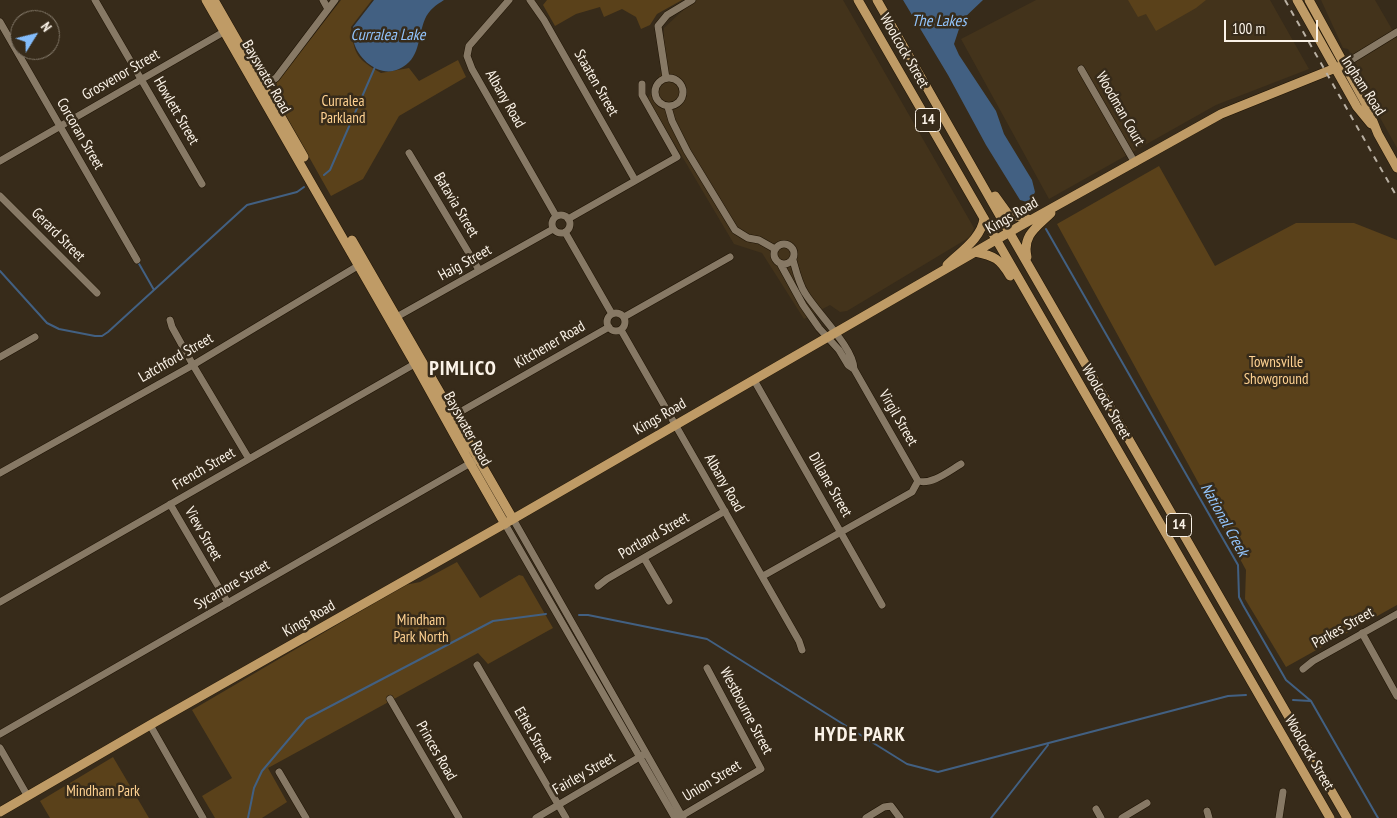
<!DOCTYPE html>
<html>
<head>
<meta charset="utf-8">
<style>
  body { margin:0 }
  #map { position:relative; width:1397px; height:818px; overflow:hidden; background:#372b1a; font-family:"PT Sans Narrow",sans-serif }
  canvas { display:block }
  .north { position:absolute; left:10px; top:10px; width:50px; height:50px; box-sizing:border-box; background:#372b1a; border:1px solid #857b6c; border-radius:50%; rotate:54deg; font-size:14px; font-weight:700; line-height:20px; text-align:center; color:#fbf3e8 }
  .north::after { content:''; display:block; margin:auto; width:18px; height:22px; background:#83bcfb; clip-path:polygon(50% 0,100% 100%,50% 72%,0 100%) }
  .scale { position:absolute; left:1224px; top:20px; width:94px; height:22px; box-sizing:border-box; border:2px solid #fbf3e8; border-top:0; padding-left:6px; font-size:15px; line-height:18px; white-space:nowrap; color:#fbf3e8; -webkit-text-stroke:4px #372b1a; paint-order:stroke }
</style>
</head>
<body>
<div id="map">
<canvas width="1397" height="818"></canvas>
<div class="north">N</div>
<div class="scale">100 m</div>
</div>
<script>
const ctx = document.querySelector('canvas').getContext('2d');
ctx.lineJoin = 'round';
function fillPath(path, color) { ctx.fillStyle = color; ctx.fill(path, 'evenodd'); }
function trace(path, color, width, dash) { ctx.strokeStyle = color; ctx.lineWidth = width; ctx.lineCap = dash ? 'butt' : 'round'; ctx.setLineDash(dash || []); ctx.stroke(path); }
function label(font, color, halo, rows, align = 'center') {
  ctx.font = font + ' "PT Sans Narrow",sans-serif'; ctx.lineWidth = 5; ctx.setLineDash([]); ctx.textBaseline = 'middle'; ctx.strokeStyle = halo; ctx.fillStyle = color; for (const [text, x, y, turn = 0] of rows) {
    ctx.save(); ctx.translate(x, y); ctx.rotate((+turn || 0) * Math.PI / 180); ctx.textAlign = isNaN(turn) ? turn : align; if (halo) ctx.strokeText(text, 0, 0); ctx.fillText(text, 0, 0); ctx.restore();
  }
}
fillPath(new Path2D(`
  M694,0h149l131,228 -4,9 -123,74 -7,1 -10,-7 -26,14 -42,-66 -28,-9 -86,-145 15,-31 1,-40z
  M1036,0h234l39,69 -93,36 -167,94 -88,-160z
  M1321,0h54l22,38v110l-42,-75 2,-7 -9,-17 -5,-1z`), '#43331b');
fillPath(new Path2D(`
  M341,0h31l-21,27c3,28 6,32 30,46l28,-5 10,13 39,-21 8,17 -67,39 -36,63 -32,17 -58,-103 1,-7z
  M547,0h135l-25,14 -7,11 -9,4 -5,-12 -14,-8 -18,8 -4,-10 -24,7 -21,12 -12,-21z
  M1128,0h78l-10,8 -40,23 -10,-17 -8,3z
  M1159,166l56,100 81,-43h58l43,17v365l-111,62 -41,-68 1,-29 -189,-346z
  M457,562l23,36 39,-23 4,1 30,52 -65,36 -10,-11 -210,115 19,34 -25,16h-47l-13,-22 30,-18 -40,-68 213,-125 15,-3z
  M113,757l36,61h-99l-10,-17z`), '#5a411a');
fillPath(new Path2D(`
  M374,0h70c-8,5 -15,10 -19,19 -8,19 -4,40 -26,50 -19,9 -40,-9 -45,-26 -1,-5 0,-11 -1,-16z
  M903,0h80l-21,20 -8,24 5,11 37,56 8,23 28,46 3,12 -3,6 -5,4 -7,-2 -34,-55 -38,-70z`), '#426082');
trace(new Path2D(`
  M324,175l6,-5 45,-103
  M1046,229l192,336 1,32 4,8 43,75 25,21 67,117
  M138,262l16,28
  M0,271l47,52 12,6 36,7h7l6,-4 139,-127 50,-13 7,-5
  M579,615h9l119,24 200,125 31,8 290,-76 18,-1
  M1293,700l18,1
  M248,818l6,-30 8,-17 44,-52 187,-98 53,-7
  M991,818l57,-73`), '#426082', 2);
const minor = new Path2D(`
  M95,0l107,184
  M323,0l5,9
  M509,0l-40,46 -2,10 5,13 84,147
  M530,0l14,20 91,160
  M0,22l137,238
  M1343,65l54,-33
  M1081,69l54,94
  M655 92a14 14 0 1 1 28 0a14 14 0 1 1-28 0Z
  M666,78l-8,-52 9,-11 25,-15
  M260,88l16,-10 59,-78
  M668,107l4,14 15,30 48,79 13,8 11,2 16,9
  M409,153l70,117
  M0,161l227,-131
  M0,196l97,97
  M552 224a9 9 0 1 1 18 0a9 9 0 1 1-18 0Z
  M568,219l109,-62 -35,-62v-11
  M565,232l47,82
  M774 254a10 10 0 1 1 20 0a10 10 0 1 1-20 0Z
  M793,260c3,11 6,24 12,33 12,20 49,55 49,76l64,112
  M781,265l22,40 16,23 20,22 9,15 6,4
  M607 322a9 9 0 1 1 18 0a9 9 0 1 1-18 0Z
  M624,317l106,-60
  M393,319l160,-90
  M170,320l2,7 21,38 56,94
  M621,330l178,311 3,9
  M0,357l35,-20
  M754,380l128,225
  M453,416l156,-89
  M0,473l193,-108 168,-101
  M918,481c14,4 31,-10 43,-17
  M170,504l58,99
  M513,519l170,299
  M505,524l170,294
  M644,558l25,43
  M763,576l149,-84 6,-11
  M598,586l9,-7 118,-68
  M0,602l418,-240
  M1362,633l35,63
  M477,665l89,153
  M1303,669l10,-8 84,-47
  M390,699l69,119
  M150,725l53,93
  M0,734l474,-273
  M0,748l27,47
  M279,772l27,46
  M1096,809l5,9
  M1207,811l2,7
  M536,818l107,-63
  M678,818l83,-49 -54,-101
  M866,818l18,-11 7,-1 9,12
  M1122,818l25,-15
  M1279,818l4,-26`);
const major = new Path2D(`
  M206,0l209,364 55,99 35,61
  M214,0l90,157
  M858,0l472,818
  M877,0l127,223 343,595
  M1297,0l60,107 14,17
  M1309,0l57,104 12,30 19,34
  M995,196l13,18 24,6
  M352,240l161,279
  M975,252c20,4 25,7 35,24
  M1027,257c-5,-22 10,-30 24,-44
  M947,265c13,-13 35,-27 37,-47
  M0,812l150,-87 363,-206 507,-293 201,-112 122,-49`);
trace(minor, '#1e1304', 8);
trace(major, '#1e1304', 10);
trace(minor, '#877965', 7);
trace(major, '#bf9b66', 9);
trace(new Path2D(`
  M1285,0l112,197`), '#b9b0a3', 2, [6, 6]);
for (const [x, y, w] of [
  [928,120,25],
  [1179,525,25]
]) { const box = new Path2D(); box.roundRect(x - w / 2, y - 11.5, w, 23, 4); ctx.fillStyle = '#372b1a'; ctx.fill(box); trace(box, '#fbf3e8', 1); }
label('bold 14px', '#fbf3e8', null, [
  ["14",928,120],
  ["14",1179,525]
]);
label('15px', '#fbf3e8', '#372b1a', [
  ["Woolcock Street",904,51,60],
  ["Grosvenor Street",121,75,-30],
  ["Bayswater Road",266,77,60],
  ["Staaten Street",596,83,60],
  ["Ingham Road",1363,86,57],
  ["Albany Road",505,99,60],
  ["Woodman Court",1120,109,60],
  ["Howlett Street",176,111,60],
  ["Corcoran Street",80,134,60],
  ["Batavia Street",456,205,59],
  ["Kings Road",1012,216,-30],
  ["Gerard Street",58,235,45],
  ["Haig Street",465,263,-29],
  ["Kitchener Road",550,345,-30],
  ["Latchford Street",176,358,-30],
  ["Woolcock Street",1106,402,60],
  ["Kings Road",660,417,-30],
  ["Virgil Street",898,418,60],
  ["Bayswater Road",467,429,61],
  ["French Street",204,469,-30],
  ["Albany Road",724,483,60],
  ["Dillane Street",830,485,60],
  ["View Street",203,534,60],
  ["Portland Street",654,536,-30],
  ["Sycamore Street",232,585,-30],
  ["Kings Road",309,619,-30],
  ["Parkes Street",1343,628,-29],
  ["Westbourne Street",746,711,62],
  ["Ethel Street",533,735,60],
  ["Princes Road",436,751,60],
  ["Woolcock Street",1309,753,60],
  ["Fairley Street",584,774,-30],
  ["Union Street",712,781,-31]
]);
label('15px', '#ffd292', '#372b1a', [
  ["Curralea",343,102],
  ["Parkland",343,119],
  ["Townsville",1276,363],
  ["Showground",1276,380],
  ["Mindham",421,621],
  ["Park North",421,638],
  ["Mindham Park",103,792]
]);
label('italic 16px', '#92c4fc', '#372b1a', [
  ["The Lakes",939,21],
  ["Curralea Lake",388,35],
  ["National Creek",1224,520,61]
]);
ctx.letterSpacing = '1px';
label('bold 20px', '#fbf3e8', '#372b1a', [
  ["PIMLICO",463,369],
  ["HYDE PARK",860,735]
]);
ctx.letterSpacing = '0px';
</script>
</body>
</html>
